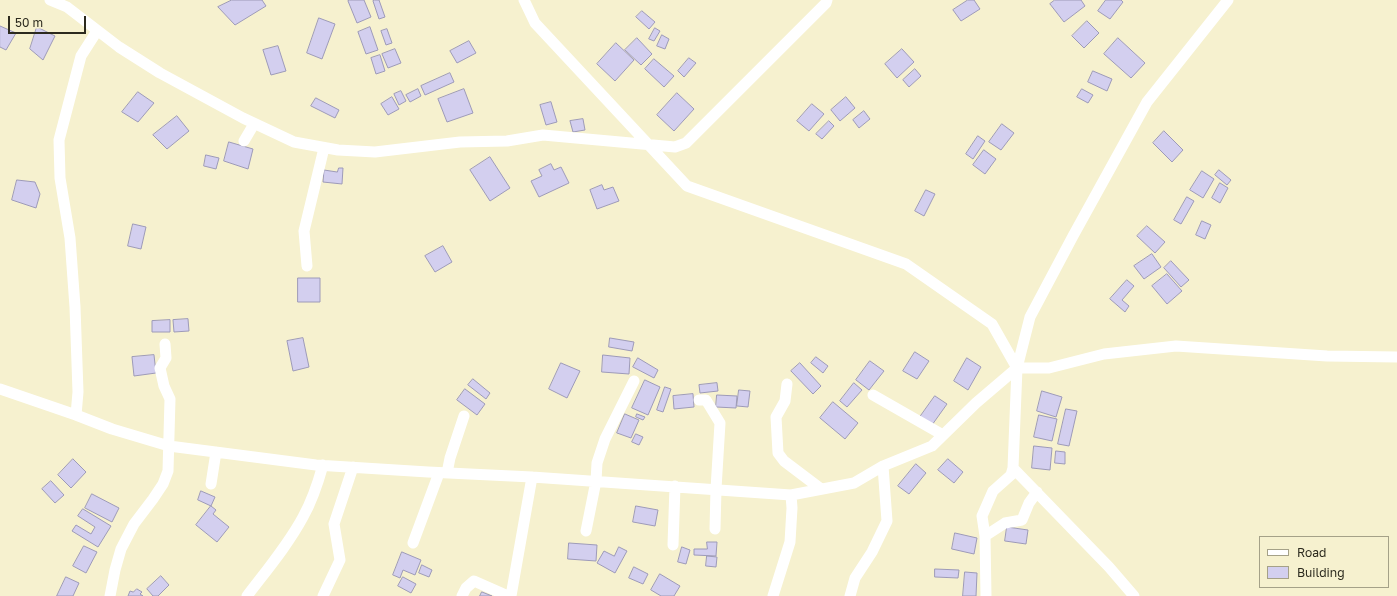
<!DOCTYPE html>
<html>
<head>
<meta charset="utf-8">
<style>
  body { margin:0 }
  #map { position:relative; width:1397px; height:596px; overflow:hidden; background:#f6f1cf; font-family:"Golos Text",sans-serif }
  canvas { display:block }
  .legend { position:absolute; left:1259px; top:536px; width:130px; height:52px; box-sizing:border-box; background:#f6f1cf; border:1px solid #a5a188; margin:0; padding:5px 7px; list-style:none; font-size:12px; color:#2c2a1e }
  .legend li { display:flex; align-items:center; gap:8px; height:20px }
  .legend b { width:20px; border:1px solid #a5a188 }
  .scale { position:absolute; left:8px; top:16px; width:78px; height:18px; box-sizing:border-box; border:2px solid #2c2a1e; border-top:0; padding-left:5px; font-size:12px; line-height:14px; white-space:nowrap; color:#2c2a1e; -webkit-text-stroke:3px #f6f1cf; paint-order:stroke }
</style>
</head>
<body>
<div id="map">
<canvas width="1397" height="596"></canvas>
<ul class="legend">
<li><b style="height:5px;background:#fff"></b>Road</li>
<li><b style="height:11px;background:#d3cfef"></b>Building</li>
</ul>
<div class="scale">50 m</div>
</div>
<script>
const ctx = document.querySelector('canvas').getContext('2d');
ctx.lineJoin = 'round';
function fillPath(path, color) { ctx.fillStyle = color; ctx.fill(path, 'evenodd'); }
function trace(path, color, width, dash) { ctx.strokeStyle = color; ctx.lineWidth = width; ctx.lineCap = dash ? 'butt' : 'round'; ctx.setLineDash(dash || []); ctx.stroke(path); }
const building = new Path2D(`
  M232,0h30l4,6 -31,19 -17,-18z
  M350,0h14l7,17 -14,6 -9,-22z
  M375,0h4l6,17 -6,2 -6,-18z
  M968,0h6l6,9 -19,12 -8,-11z
  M1055,0h26l4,6 -21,16 -14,-18z
  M1106,0h15l2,2 -13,17 -12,-8z
  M642,11l13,11 -6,7 -13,-12z
  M319,18l16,6 -13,35 -15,-6z
  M1087,21l12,12 -15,15 -12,-12z
  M0,26l16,7 -10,17 -6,-3z
  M37,27l18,9 -12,24 -13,-11z
  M370,27l8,23 -12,4 -8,-22z
  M655,28l5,3 -6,10 -5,-2z
  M387,29l5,14 -6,2 -5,-14z
  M662,35l7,4 -4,10 -8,-3z
  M637,38l15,16 -11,11 -16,-15z
  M1118,38l27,25 -14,15 -27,-24z
  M469,41l7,12 -19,10 -7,-12z
  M616,43l18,17 -19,21 -18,-17z
  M278,46l8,25 -15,4 -8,-25z
  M395,49l6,14 -13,5 -6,-14z
  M902,49l12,13 -17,16 -12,-14z
  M380,55l5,16 -9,3 -5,-16z
  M689,58l7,5 -12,14 -6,-6z
  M654,59l20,17 -10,11 -19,-18z
  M915,69l6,7 -12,11 -6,-7z
  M1093,71l19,8 -5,12 -19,-9z
  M450,73l4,9 -29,13 -4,-9z
  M418,89l3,7 -11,6 -4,-7z
  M464,89l9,24 -26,9 -9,-23z
  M1082,89l11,6 -5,8 -11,-6z
  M401,91l5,10 -7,4 -5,-11z
  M138,92l16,11 -16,19 -16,-10z
  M677,93l17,16 -20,22 -17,-16z
  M392,97l7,12 -11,6 -7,-11z
  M846,97l9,11 -15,13 -9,-11z
  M316,98l23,12 -4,8 -24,-12z
  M551,102l6,20 -11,3 -6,-20z
  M812,104l12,10 -15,17 -12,-10z
  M864,111l6,8 -11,9 -6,-8z
  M177,116l12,15 -22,18 -14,-14z
  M583,119l2,11 -12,2 -3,-11z
  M829,121l5,5 -12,13 -6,-5z
  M1002,124l12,9 -13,17 -12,-8z
  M1164,131l19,19 -11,12 -19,-19z
  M978,136l7,5 -12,18 -7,-5z
  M229,142l24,7 -5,20 -24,-8z
  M984,150l12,9 -11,15 -12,-9z
  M206,155l13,3 -3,11 -12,-3z
  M490,157l20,31 -20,13 -20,-31z
  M551,164l3,6 7,-3 8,16 -30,14 -8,-16 11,-5 -3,-6z
  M339,168h4l-1,16 -19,-2 1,-12 13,2z
  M1219,170l12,10 -4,5 -12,-10z
  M1202,171l12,8 -11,19 -13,-8z
  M17,180l18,2 5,12 -4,14 -24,-8z
  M1220,183l8,5 -8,15 -8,-5z
  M602,185l2,5 9,-3 6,14 -22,8 -7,-19z
  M926,190l9,4 -11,22 -9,-5z
  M1187,197l7,4 -13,23 -7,-4z
  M1202,221l9,4 -6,14 -9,-4z
  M133,224l13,3 -5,22 -13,-3z
  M1147,226l18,16 -10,11 -18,-17z
  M443,246l9,16 -17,10 -10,-16z
  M1152,254l9,13 -17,12 -10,-13z
  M1171,261l18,19 -8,7 -17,-19z
  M1167,274l15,17 -15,13 -15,-18z
  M298,278h22v24h-22z
  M1127,280l7,6 -12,14 7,6 -4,6 -15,-13z
  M188,319l1,12 -15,1 -1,-12z
  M170,320v12h-18v-11z
  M303,338l6,29 -16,4 -6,-30z
  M610,338l24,4 -2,9 -23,-4z
  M915,352l14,9 -12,18 -14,-8z
  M154,355l2,18 -22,3 -2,-19z
  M603,355l27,3 -1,16 -27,-2z
  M816,357l12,9 -5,7 -12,-10z
  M638,358l20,12 -4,8 -21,-11z
  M967,358l14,9 -13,23 -14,-9z
  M870,361l14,10 -15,19 -13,-10z
  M561,363l19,8 -13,27 -18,-9z
  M800,363l21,23 -8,8 -22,-23z
  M473,379l17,14 -4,6 -18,-14z
  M645,380l15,7 -12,28 -16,-7z
  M717,383l1,8 -18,2 -1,-8z
  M854,383l8,7 -15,17 -7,-6z
  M665,387l6,2 -8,23 -6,-2z
  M465,389l20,15 -8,11 -20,-15z
  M739,390l11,1 -2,16 -11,-1z
  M1042,391l20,6 -6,20 -19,-6z
  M693,394l1,13 -20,2 -1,-13z
  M717,395l20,1 -1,12 -20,-1z
  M935,396l12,8 -15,21 -12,-8z
  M833,402l25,21 -13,16 -25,-21z
  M1066,409l11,2 -8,35 -11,-2z
  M625,414l14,6 -8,18 -14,-5z
  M637,414l8,3 -2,3 -7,-3z
  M1039,415l18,4 -5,22 -18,-4z
  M636,434l7,3 -4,8 -7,-3z
  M1034,446l18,2 -2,22 -18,-2z
  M1056,451l9,1v12l-10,-1z
  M73,459l13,13 -15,16 -13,-13z
  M948,459l15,13 -9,11 -16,-13z
  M916,464l10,9 -17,21 -11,-8z
  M51,481l13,14 -9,8 -13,-14z
  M201,491l14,6 -4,9 -13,-6z
  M92,494l27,14 -7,14 -27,-14z
  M211,506l5,4 -3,4 16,13 -12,15 -21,-17z
  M636,506l22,4 -3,16 -22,-4z
  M83,509l28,17 -13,21 -26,-16 4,-6 15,9 4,-7 -17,-11z
  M1007,527l21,3 -2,14 -21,-3z
  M955,533l22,5 -3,16 -22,-5z
  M707,542h10l-1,14 -22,-1v-6h13z
  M569,543l28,2 -1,16 -28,-2z
  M84,546l13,6 -11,21 -13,-7z
  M619,547l8,4 -12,22 -18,-10 7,-12 10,5z
  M682,547l8,3 -4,14 -8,-2z
  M402,552l19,8 -6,15 -12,-5 -3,8 -7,-3z
  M707,556l10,1 -1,10 -10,-1z
  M422,565l10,5 -3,7 -10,-4z
  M634,567l14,7 -5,10 -14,-6z
  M935,569l24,1 -1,8 -23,-1z
  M965,572l12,1 -1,23h-13z
  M660,574l20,12 -6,10h-13l-10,-6z
  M161,576l8,9 -11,11h-5l-6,-7z
  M66,577l13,6 -6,13h-16z
  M403,577l13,7 -5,9 -13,-7z
  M137,589l5,3 -2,2 3,2h-15l2,-5 3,1z
  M482,592l10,4h-12z`);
fillPath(building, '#d3cfef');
trace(building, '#9d9ab8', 1);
trace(new Path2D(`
  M50,0l17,7 52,40 41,26 83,45 51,24 44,8 37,2 85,-10 47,-1 36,-6 132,12 11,-4 140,-140 1,-3
  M524,0l11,23 152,163 219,78 86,60 25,44 -4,100 96,99 25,29
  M244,141l10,-17
  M307,266l-3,-35 20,-83
  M1017,368h32l55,-14 72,-8 151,10 70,1
  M787,384l-2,17 -9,16 2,36 6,8 37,28
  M0,389l76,26 36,14 57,17 147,19 112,7 104,5 259,18 63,-12 29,-17 49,-20 44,-43 41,-35 13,-51 43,-81 74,-134 81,-102
  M873,395l70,40
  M699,400h7l14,23 -4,66 -1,40
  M76,415l2,-23 -3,-85 -5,-69 -10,-60 -1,-38 22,-84 16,-25
  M447,473l3,-15 14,-42
  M211,484l5,-32
  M586,531l10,-50 1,-18 8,-24 29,-58
  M985,536l20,-13 17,-3 7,-17 8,-11
  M413,543l26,-70
  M673,545l2,-59
  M110,596l5,-26 6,-21 13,-25 19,-25 10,-15 5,-13 2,-72 -6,-13 -4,-18 6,-10 -1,-14
  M247,596c19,-25 41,-51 56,-79 9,-16 15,-34 20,-52
  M323,596l17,-36 -6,-36 19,-57
  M462,596l4,-8 8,-7 34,15
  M511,596l21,-119
  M773,596l17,-54 2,-34 -1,-13
  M850,596l5,-18 17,-26 15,-31 -4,-55
  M986,596l-1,-60 -3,-20 11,-25 18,-16 2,-7`), '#fff', 11);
</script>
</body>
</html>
